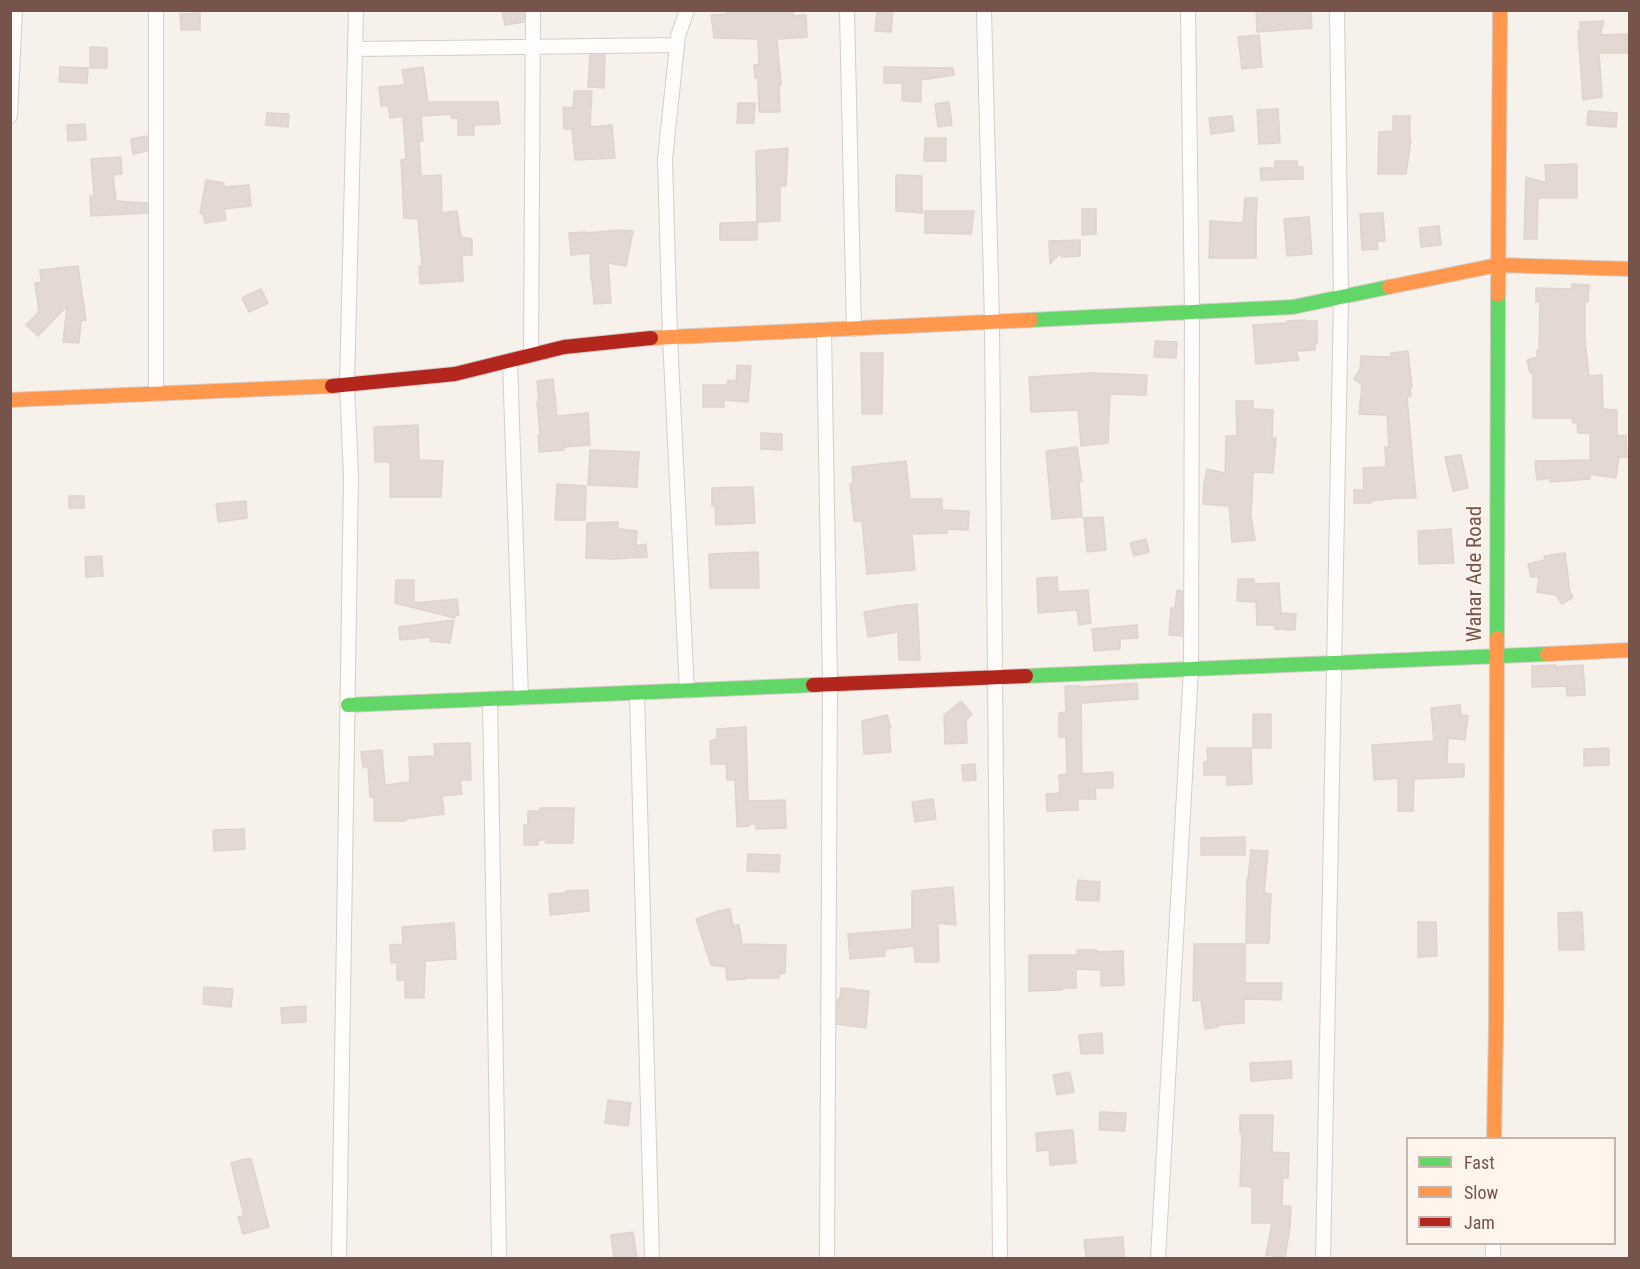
<!DOCTYPE html>
<html>
<head>
<meta charset="utf-8">
<style>
  body { margin:0 }
  #map { position:relative; width:1640px; height:1269px; overflow:hidden; background:#f7f1eb; font-family:"Roboto Condensed",sans-serif }
  canvas { display:block }
  .frame { position:absolute; inset:0; border:12px solid #76534b; pointer-events:none }
  .legend { position:absolute; left:1406px; top:1137px; width:210px; height:108px; box-sizing:border-box; background:#fff5ed; border:2px solid #c8b4ac; margin:0; padding:8px 10px; list-style:none; font-size:18px; color:#76534b }
  .legend li { display:flex; align-items:center; gap:12px; height:30px }
  .legend b { width:30px; border:2px solid #c8b4ac }
</style>
</head>
<body>
<div id="map">
<canvas width="1640" height="1269"></canvas>
<div class="frame"></div>
<ul class="legend">
<li><b style="height:8px;background:#63d668"></b>Fast</li>
<li><b style="height:8px;background:#ff974d"></b>Slow</li>
<li><b style="height:8px;background:#b3261e"></b>Jam</li>
</ul>
</div>
<script>
const ctx = document.querySelector('canvas').getContext('2d');
ctx.lineJoin = 'round';
function fillPath(path, color) { ctx.fillStyle = color; ctx.fill(path, 'evenodd'); }
function trace(path, color, width, dash) { ctx.strokeStyle = color; ctx.lineWidth = width; ctx.lineCap = dash ? 'butt' : 'round'; ctx.setLineDash(dash || []); ctx.stroke(path); }
function label(font, color, halo, rows, align = 'center') {
  ctx.font = font + ' "Roboto Condensed",sans-serif'; ctx.lineWidth = 4.5; ctx.setLineDash([]); ctx.textBaseline = 'middle'; ctx.strokeStyle = halo; ctx.fillStyle = color; for (const [text, x, y, turn = 0] of rows) {
    ctx.save(); ctx.translate(x, y); ctx.rotate((+turn || 0) * Math.PI / 180); ctx.textAlign = isNaN(turn) ? turn : align; if (halo) ctx.strokeText(text, 0, 0); ctx.fillText(text, 0, 0); ctx.restore();
  }
}
const building = new Path2D(`
  M502,10h22v12l-19,3z
  M726,10h67v6l13,-1 1,22 -30,2 4,46h-2l1,27h-21l-1,-35 -3,1 -1,-13h5l-1,-26 -44,-1 -3,-23 15,-1z
  M877,10h16l-2,22 -16,-1z
  M1256,10h55l1,18 -55,4z
  M200,13v17h-19l-1,-16z
  M1604,21l-4,14 28,-1 1,19h-30l3,44 -19,3 -5,-69h2v-9z
  M1259,35l3,32 -20,2 -4,-32z
  M90,47l17,1v20h-17z
  M590,55h15l-1,33 -16,-1z
  M60,67l28,1 -1,15 -28,-1z
  M423,67l5,35h70l2,22 -26,1v10h-16v-17h-7v-4l-30,2 2,25h-4l2,35 20,-1 1,38 15,-2 4,26 11,2v16h-10l1,26 -43,3 -1,-18h3l-4,-47 -14,-1 -3,-58 5,-1 -3,-43 -13,2 -2,-13 -7,1 -2,-19 26,-2 -3,-15z
  M884,67l69,1 1,7 -33,5v22l-19,-1v-18h-18z
  M574,91h18l-2,36 22,-2 3,33 -40,2 -3,-31h-8l-1,-22 10,1z
  M949,102l3,23 -14,2 -3,-23z
  M738,103h17l-1,20h-17z
  M1278,109l2,34 -21,1 -2,-34z
  M1588,111l29,2 -1,14 -29,-2z
  M267,113l22,1 -1,13 -22,-2z
  M1232,116l2,15 -23,3 -2,-16z
  M1393,116h17v25h1l-5,33h-28l1,-42 14,-1z
  M85,124l1,16 -18,1 -1,-16z
  M147,136v15l-14,3 -2,-15z
  M925,138h21v23h-22z
  M788,148l-2,38h-6v35l-23,1 -1,-71z
  M121,157l1,17 -9,1 3,26 31,2v10l-56,3 -1,-20h4l-3,-37z
  M1275,161h22l1,6h5v12l-42,1 -1,-12h15z
  M1577,164v34h-39l-1,41h-13l2,-62 20,6 -1,-18z
  M896,175l26,1v37l-26,-2z
  M206,180l18,3v4l25,-2 2,21 -27,3 2,11 -21,3 -2,-9 -3,-1z
  M1245,198h12l-1,23v37h-47l1,-37 33,2z
  M1082,209h14v25l-14,1z
  M925,211h49l-3,23 -46,-1z
  M1383,213l2,28h-8l1,8 -16,1 -2,-36z
  M1309,217l3,37 -25,2 -3,-37z
  M757,222v18h-37v-17z
  M1439,226l2,19 -20,2 -2,-19z
  M620,230l13,1 -7,35 -18,-3 3,40 -17,1 -2,-24h-1l-1,-27 -19,2 -2,-22 17,-1v1z
  M1080,240v16l-19,1v-5l-11,12 -1,-23z
  M78,266l8,54 -5,1 -2,22 -16,-1 4,-36 -29,30 -12,-11 13,-13 -4,-29 6,-1 -1,-12z
  M1572,284l17,1 -1,17h-3v38l4,36 13,-1 1,34 14,1v26l9,-1 1,22h-8l-3,21 -26,-4v5l-40,3v-4l-13,2 -2,-19 55,-1v-27h-12l-1,-10h-4l-1,-5h-39v-45h-3l-3,-13 10,-3v-6h2l1,-49h-4v-14l36,1z
  M261,289l7,14 -19,9 -7,-14z
  M1305,320v1h12v22h-2v7l-19,1 3,9 -43,4 -3,-39 35,-2 -1,-2z
  M1155,341l22,1 -1,16 -22,-1z
  M1408,351l4,36h-2l1,9 -4,1 9,101h-18l-27,3v2h-17v-13h10l-1,-22 23,-1 -1,-20h4l-2,-32 -28,-1 3,-29 -8,-6 6,-10 1,-13 30,1v-4z
  M861,353h22l-1,61h-20z
  M737,365l14,1 -3,36 -24,-2v7h-21v-22h24l1,-5 8,1z
  M1092,373l55,2 -1,20 -36,-1 -2,49 -27,3 -3,-36 -47,2 -2,-35z
  M553,379l4,37 31,-3 2,32 -27,2 1,3 -25,2 -1,-17h2l-3,-33h2l-2,-21z
  M1236,401h17v8l20,1 -1,28h4l-3,35 -20,-1 -2,44 4,24 -23,2 -3,-36 -26,-2 1,-20 3,-15 18,4 1,-37h11z
  M418,425l1,35 24,1 -2,36h-51v-35h-15l-1,-35z
  M761,433l21,1v16l-21,-1z
  M1077,447l5,34h-3l3,36 -30,2 -6,-68z
  M590,450l49,2 -2,35 -49,-2z
  M1461,455l7,33 -15,3 -8,-34z
  M906,461l4,38h32v11l27,1 -1,19 -21,-1v4l-35,1 3,36 -48,4 -5,-53h-8l-4,-37h3l-1,-17z
  M557,484l29,2 -1,34h-30z
  M753,487l2,36 -39,2 -1,-19h-3v-18z
  M69,496h15v12h-15z
  M246,501l1,17 -29,4 -2,-18z
  M1103,517l3,33 -19,2 -3,-34z
  M618,522v7l19,2 -1,15 10,-2 1,13 -35,2 -26,-1 1,-35z
  M1451,529l3,34 -35,1 -1,-33z
  M1146,539l3,13 -15,4 -4,-13z
  M758,552l1,36h-49l-1,-34z
  M1565,553l5,39 3,5 -11,7 -6,-9 -19,-3 2,-16 -8,1 -3,-13 17,-4 -1,-4z
  M102,556l1,20 -17,1 -1,-20z
  M1057,577l1,15 30,-2 3,33 -12,2 -2,-15 -39,3 -1,-35z
  M1238,579h16v5l25,-1 2,30 15,1 -1,16 -20,-1v-4h-18l-1,-23 -19,-1z
  M396,580h18v23l43,-4 2,16h-4v3l-60,-15z
  M1177,590l5,1v45l-13,-1 2,-27h4z
  M917,604l3,56h-21l-1,-28 -30,5 -4,-25 34,-6z
  M454,620l-4,23 -20,-2 1,-4 -31,3 -1,-13z
  M1137,625l1,13 -18,1v10l-26,2 -2,-22z
  M1556,665v2l27,-2 2,30 -18,1 -1,-10 -34,1v-21z
  M1137,683l1,16 -57,4 1,71 31,-2v16h-18l1,11h-18v11l-31,1 -1,-17 14,-1 -1,-18 8,-1 -1,-37h-7v-24l7,-1 -1,-26h16v1z
  M961,701l11,13 -6,6 1,23 -22,1 -1,-29z
  M1460,705l1,10 7,1 -3,24 -17,-2 -1,26h17v13l-50,2 -1,32h-15v-33l-24,2 -2,-35 62,-4 -3,-33z
  M1253,714h18v34h-18z
  M887,715l4,13h-2l2,24 -27,2 -2,-33z
  M746,727l2,74 37,-1 1,28 -30,1v-5h-7v2l-12,1 -2,-47h-8l-1,-16h-15l-1,-23 7,-2v-10z
  M470,743l1,37h-11l2,14 -20,2 2,18 -38,5v2h-32v-24h-4l-2,-30h-5l-2,-15 21,-2 3,35 25,-3 -1,-25 26,-1 -1,-12z
  M1207,748h44l1,36 -25,1v-10h-23v-13h4z
  M1609,748v17l-25,1v-17z
  M975,764l1,16 -13,1 -1,-16z
  M933,799l3,20 -21,3 -3,-20z
  M540,808h34l-1,35h-27l-1,-3h-7v5h-14v-20h4v-14h12z
  M244,829l1,20 -31,2 -1,-21z
  M1245,837v18h-44v-17z
  M1251,850l17,1 -4,42 7,1 -2,49h-23l1,-64h1z
  M748,854l32,1 -1,17 -32,-1z
  M1078,880l22,2 -1,19 -23,-1z
  M953,887l3,38 -18,-2 1,39h-24l-1,-16 -29,3v7l-35,3 -2,-25 64,-5v-38z
  M588,890l1,21 -39,4 -1,-21 17,-1v-2z
  M730,909l3,17 6,-1 3,19 44,1 -1,28 -6,1v4h-33v1l-19,1 -1,-13 -15,-2 -15,-46 22,-8z
  M1582,912l2,38h-25l-1,-37z
  M1418,922h18l1,34 -19,1z
  M454,923l2,36 -31,2 -1,37h-19v-18h-8v-18l-6,1 -1,-18 13,-1 -1,-17z
  M1194,944h51v39h37l-1,17 -37,-1v24l-27,2 1,2 -13,2 -4,-29 -8,1z
  M1077,950h20v2l26,-1 1,34 -23,1v-16l-25,-1v19h-15l1,2 -33,1v-36h48z
  M204,987l29,2 -2,18 -28,-3z
  M841,988l28,3 -3,37 -29,-4v-21l1,-4 2,1z
  M306,1006v16l-24,1 -1,-15z
  M1102,1033l1,20 -22,1 -2,-19z
  M1291,1061l1,17 -41,3 -1,-18z
  M1070,1072l4,20 -17,3 -4,-20z
  M608,1100l23,3 -3,23 -23,-3z
  M1100,1112l26,1 -1,18 -26,-1z
  M1240,1115h33l-1,37 17,1 -1,25h-5l-1,28h9l-1,22 -5,30 -19,-3 6,-32h-20v-36l-12,-1 2,-52 -2,-1z
  M1073,1130l3,33 -26,2 -1,-15 -12,1 -1,-18z
  M245,1159h6l18,68 -26,7 -5,-17 6,-1 -13,-53z
  M633,1232l4,26h-23l-3,-23z
  M1123,1237l1,21h-38l-2,-18z`);
fillPath(building, '#e4d8d3');
trace(building, '#e0d3cd', 1.5);
const street = new Path2D(`
  M687,10l-9,26 -13,123 5,178 17,354
  M847,10l7,319
  M984,10l8,312 8,936
  M355,49l322,-4
  M10,116l5,-106
  M824,330l6,354 -3,574
  M531,355l2,-345
  M510,360l11,338
  M156,394v-384
  M637,693l15,565
  M490,699l9,559
  M339,1258l12,-782 -4,-91 9,-375
  M1158,1258l33,-589 1,-357 -4,-302
  M1323,1258l18,-961 -4,-287
  M1493,1258v-14`);
const fast = new Path2D(`
  M1031,320l262,-13 96,-20
  M1497,638l1,-343
  M1026,676l521,-22
  M348,705l465,-20`);
const slow = new Path2D(`
  M1389,287l109,-22 132,4
  M1498,295l2,-285
  M651,338l380,-18
  M10,400l322,-14
  M1547,654l83,-4
  M1494,1138l2,-111 1,-389`);
const jam = new Path2D(`
  M332,386l123,-12 109,-27 87,-9
  M813,685l213,-9`);
trace(street, '#d6ccc8', 16);
trace(fast, '#d7ccc8', 16);
trace(slow, '#d7ccc8', 16);
trace(jam, '#d7ccc8', 16);
trace(street, '#fefdfc', 14);
trace(fast, '#63d668', 14);
trace(slow, '#ff974d', 14);
trace(jam, '#b3261e', 14);
label('21px', '#76534b', '#fff5ed', [
  ["Wahar Ade Road",1476,574,-90]
]);
</script>
</body>
</html>
